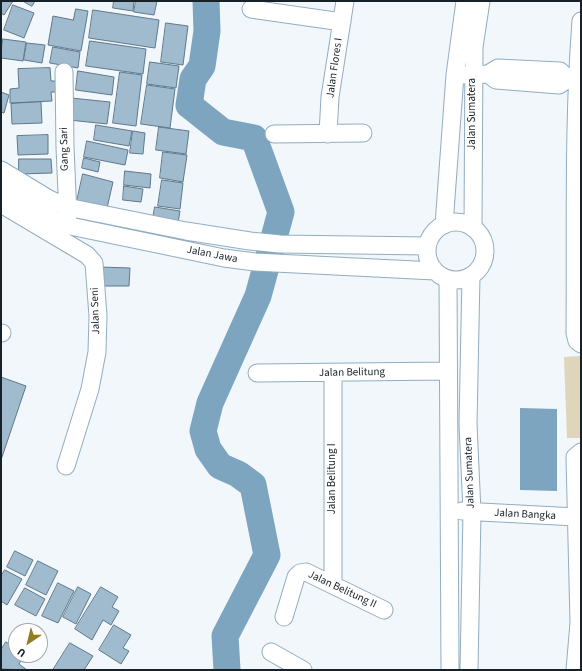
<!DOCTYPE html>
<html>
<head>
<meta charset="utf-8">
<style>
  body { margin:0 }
  #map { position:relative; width:582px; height:671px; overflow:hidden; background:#f1f7fb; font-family:"Source Sans 3",sans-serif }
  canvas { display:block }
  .frame { position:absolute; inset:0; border:2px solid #162128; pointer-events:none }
  .north { position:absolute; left:8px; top:623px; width:40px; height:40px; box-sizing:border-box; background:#fff; border:1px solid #a2a6a9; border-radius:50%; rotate:215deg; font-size:11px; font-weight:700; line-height:16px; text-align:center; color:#162128 }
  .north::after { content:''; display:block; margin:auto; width:14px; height:18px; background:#937b22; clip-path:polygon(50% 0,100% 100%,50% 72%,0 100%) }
</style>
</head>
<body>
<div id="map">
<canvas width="582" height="671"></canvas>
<div class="frame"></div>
<div class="north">U</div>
</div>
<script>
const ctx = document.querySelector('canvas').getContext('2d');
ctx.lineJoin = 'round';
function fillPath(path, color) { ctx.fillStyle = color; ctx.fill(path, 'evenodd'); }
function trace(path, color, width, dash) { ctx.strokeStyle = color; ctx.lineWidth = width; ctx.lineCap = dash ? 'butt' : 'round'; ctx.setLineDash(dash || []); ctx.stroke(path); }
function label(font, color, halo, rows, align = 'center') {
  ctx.font = font + ' "Source Sans 3",sans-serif'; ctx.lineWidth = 3; ctx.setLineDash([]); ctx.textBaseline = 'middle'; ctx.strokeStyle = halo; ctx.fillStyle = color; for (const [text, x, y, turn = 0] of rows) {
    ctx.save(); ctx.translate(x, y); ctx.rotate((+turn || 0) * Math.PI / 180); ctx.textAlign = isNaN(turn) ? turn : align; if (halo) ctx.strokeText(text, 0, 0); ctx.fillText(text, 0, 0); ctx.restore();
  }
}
fillPath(new Path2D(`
  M581,356v82h-14l-3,-81z`), '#ded5ba');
fillPath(new Path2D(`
  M520,408l37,1v82l-37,-1z`), '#7da5c0');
trace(new Path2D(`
  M206,1l1,30 -5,35 -9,13 -4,26 34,27 31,6 27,74 -23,84 -48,107 -7,28 5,18 12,17 18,8 15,11 14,70 -42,81 2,34`), '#7da5c0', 27);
const building = new Path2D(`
  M1,1h12l-9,14 -3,-2z
  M23,1h12l-3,5z
  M114,1h20l-1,10 -20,-3z
  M136,1h21l-3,14 -20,-3z
  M13,5l21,8 -10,25 -20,-8z
  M76,9l12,2 -7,40 -33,-6 5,-29 20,4z
  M93,10l66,10 -4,28 -66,-10z
  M166,23l22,3 -5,39 -22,-3z
  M3,39l23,3 -3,19 -22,-3z
  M90,41l56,8 -3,25 -57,-8z
  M27,43l18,2 -3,18 -18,-3z
  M53,47l27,5 -2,16 -28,-5z
  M150,62l29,4 -3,22 -29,-4z
  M50,68l1,13h6l1,11h-7l1,9 -42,2v-14l9,-1 -1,-19z
  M78,71l36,6 -2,18 -36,-5z
  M120,72l22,3 -6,51 -23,-3z
  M147,85l28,4 -5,39 -29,-4z
  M1,92l8,3 -5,18 -3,-1z
  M71,98l39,4 -3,22 -38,-4z
  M41,102l1,21 -30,1 -1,-20z
  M96,125l36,6 -3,15 -35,-6z
  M159,127l30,4 -3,23 -30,-4z
  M133,131l12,2 -2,21 -13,-1z
  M48,135v19l-30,1 -1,-19z
  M87,141l41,9 -3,15 -41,-8z
  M163,152l24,3 -4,27 -23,-4z
  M84,158l16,4 -2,10 -16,-4z
  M19,159h32l1,14 -33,1z
  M125,171l26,3 -1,14 -26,-3z
  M83,174l30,8 -6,26 -30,-7z
  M162,180l21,3 -3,26 -22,-3z
  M124,186l19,3 -2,13 -18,-2z
  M155,207l25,4 -2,12 -25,-5z
  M100,267l30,1 -1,18h-29z
  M1,377l25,9 -25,74z
  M15,551l18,9 -8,16 -18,-9z
  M38,561l20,10 -12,24 -20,-10z
  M5,570l17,9 -15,26 -6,-4v-25z
  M58,583l16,8 -16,32 -16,-7z
  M78,587l13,7 -15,30 -13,-7z
  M101,587l17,10 -6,10 7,4 -8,14 -8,-5 -11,20 -17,-11z
  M25,588l20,11 -9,17 -21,-11z
  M114,625l17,10 -8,13 6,3 -8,13 -22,-14z
  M6,642l10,6v7h8l-5,9 8,6 -26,-1v-19z
  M70,643l23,13 -9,14h-31z`);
fillPath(building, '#a0bbce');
trace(building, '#5f788a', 1);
const minor = new Path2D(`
  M251,9l91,13
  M581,21c-8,104 -5,208 -6,312l2,8 4,3
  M64,72l1,75 3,69
  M488,74l8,6 63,5 9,-6
  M463,75l25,-1 10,-6 62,3 8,8 8,1
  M274,134l89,-1
  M328,134l2,-37 15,-96
  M1,170l48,29 18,8 119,24 64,10 30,3 147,2
  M1,189l53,31 16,6 154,32 31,4 180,9
  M1,204l86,51 7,8 4,53 -1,36 -7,37 -24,77
  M427 251a29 29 0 1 1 58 0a29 29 0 1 1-58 0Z
  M444,225l11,-150 10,-74
  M473,228l1,-181 7,-46
  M448,279l2,391
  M1,333h1
  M257,373l190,-2
  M462,511l114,6
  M333,585v-212
  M284,617l12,-40 4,-4 6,-1 78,38
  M271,652l32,18
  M469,670l3,-158 -4,-88 3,-148
  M575,670l4,-47 -4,-166 6,-5`);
trace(minor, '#92adc0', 19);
trace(minor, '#fff', 17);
label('11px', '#162128', '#fff', [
  ["Jalan Flores I",335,68,-82],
  ["Jalan Sumatera",473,114,-90],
  ["Gang Sari",65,149,-91],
  ["Jalan Jawa",212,255,11],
  ["Jalan Seni",96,311,-92],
  ["Jalan Belitung",352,373,-1],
  ["Jalan Sumatera",470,473,-92],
  ["Jalan Belitung I",333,479,-90],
  ["Jalan Bangka",525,515,3],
  ["Jalan Belitung II",342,590,25]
]);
</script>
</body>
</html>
